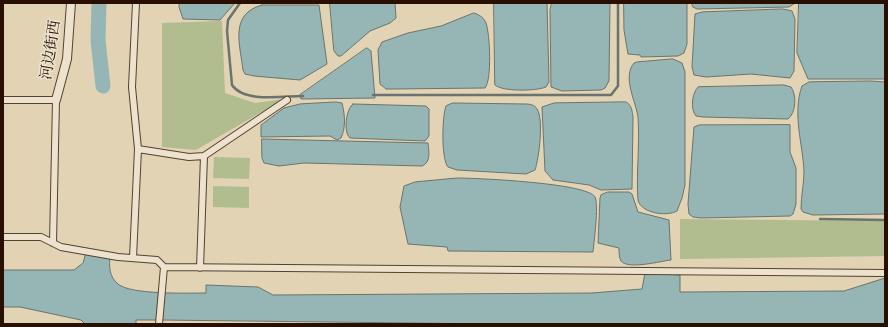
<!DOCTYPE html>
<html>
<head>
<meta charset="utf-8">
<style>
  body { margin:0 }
  #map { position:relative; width:888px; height:327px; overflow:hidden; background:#e1d3b4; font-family:"EB Garamond",serif }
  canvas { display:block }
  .frame { position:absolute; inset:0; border:4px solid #290f00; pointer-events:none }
</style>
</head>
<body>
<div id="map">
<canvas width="888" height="327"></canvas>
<div class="frame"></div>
</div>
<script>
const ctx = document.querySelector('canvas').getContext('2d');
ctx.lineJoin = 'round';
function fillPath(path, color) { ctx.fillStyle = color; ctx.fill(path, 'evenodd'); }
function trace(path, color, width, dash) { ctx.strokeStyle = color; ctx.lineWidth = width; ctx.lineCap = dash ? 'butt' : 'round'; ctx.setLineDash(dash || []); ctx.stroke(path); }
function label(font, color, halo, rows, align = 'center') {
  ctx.font = font + ' "EB Garamond","Noto Serif SC",serif'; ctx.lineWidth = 3; ctx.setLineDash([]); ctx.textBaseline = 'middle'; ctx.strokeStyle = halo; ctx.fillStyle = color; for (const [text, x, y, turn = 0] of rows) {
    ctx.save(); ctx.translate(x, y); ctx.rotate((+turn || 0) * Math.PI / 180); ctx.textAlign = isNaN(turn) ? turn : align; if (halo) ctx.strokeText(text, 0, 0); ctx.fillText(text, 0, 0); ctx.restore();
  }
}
fillPath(new Path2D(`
  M222,21l3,72 30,10 29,-4 -88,51 -34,-3v-124z
  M214,157l36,1 -1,21 -36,-1z
  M213,186l36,1v21l-36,-1z
  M680,219l205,2v35l-205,3z`), '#b1bd8f');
const water = new Path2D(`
  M180,3h55l-15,17 -37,-1 -4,-12z
  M330,3h65l1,15 -6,5 -20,8 -29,25h-3l-4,-5z
  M494,3h53l2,79 -3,5c-9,4 -44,5 -51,-2z
  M552,3h58l-1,78 -4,7 -4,2 -39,1 -11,-4 -1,-77z
  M624,3h63v41l-3,9 -6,3 -37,1 -1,-2 -12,-1 -4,-24z
  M692,3h103l-6,4 -92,2 -4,-2z
  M799,3h86v76h-77l-11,-26z
  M262,5h57l8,59 -27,16 -46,-4 -9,-2 -2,-4c-3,-26 -14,-56 19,-65z
  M783,9l9,2 3,8 -1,52 -4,7 -39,-4 -45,3 -12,-2 -2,-8 3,-53 7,-2z
  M474,13c6,2 10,5 12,10 4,11 6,57 -1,65l-93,1h-6l-6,-5 -2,-34 4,-8 26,-9 33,-7z
  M367,48l4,3 4,47 -74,1 -1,-4z
  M673,59l9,4 3,9v113l-3,13 -5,13c-11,6 -36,2 -39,-11 -2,-27 2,-56 0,-83 -2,-15 -16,-40 -4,-54l3,-1z
  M871,81l14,1v132l-72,1 -10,-3 -2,-3c0,-13 3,-25 3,-37 -1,-28 -12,-58 -2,-86l7,-4z
  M784,85l7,2c6,8 5,26 -3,32l-85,-2 -7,-1c-6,-7 -4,-23 2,-29z
  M336,102l6,1c3,12 4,24 -1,35l-4,2 -7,-4 -69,1v-12l23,-17 16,-4z
  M626,102c6,3 6,9 7,15l-1,72 -31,1 -12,-5 -36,-5 -8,-9 -3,-64 12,-4z
  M453,103l73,1c4,0 9,1 11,5 7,10 2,49 -2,61l-9,4 -69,-4 -9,-3c-7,-8 -6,-51 -2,-61z
  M353,104l73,2 3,3v27l-4,5 -75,-3c-7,-6 -4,-29 3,-34z
  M790,125v27l6,16v36l-3,10 -3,2 -89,2 -8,-1 -4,-3 -1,-10 6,-77 5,-2z
  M262,139l166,4c1,9 3,19 -6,23l-118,-3 -25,3 -15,-3 -2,-5z
  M457,178c19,0 131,5 138,19 4,9 -1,44 -2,55l-145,-1 -1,-4 -39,-3 -8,-37 4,-21 11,-4z
  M608,192h21l3,2 6,18 31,8 2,40c-10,1 -43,10 -50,1 -2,-3 -2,-9 -2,-13l-21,-5 2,-45 1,-3z
  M86,253l24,3c-1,10 -1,21 8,28 13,11 69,9 88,9v-8l52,2 15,8 319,-2 50,-4 3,-16 35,2v17l164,-1 41,-13v46h-391l-333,-4h-25v4h-51l-4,-4 -61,-13h-17v-37h71l9,-7z`);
fillPath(water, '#96b6b5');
trace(water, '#6a736d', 1);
trace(new Path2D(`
  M240,3l-12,17 -1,11 5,54c12,18 51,11 71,11
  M373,95h238l7,-9v-83
  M820,219l65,1`), '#6a736d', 2.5);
trace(new Path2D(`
  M99,3l-1,37 5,46`), '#96b6b5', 15);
const minor = new Path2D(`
  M3,100h53l-3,143
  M138,149l51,8 15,-1
  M3,237h38l20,10 57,10 39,3 7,7 -5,57
  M133,258l5,-109 -6,-62 4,-84
  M164,267l721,6
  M200,268l4,-112 83,-56`);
const tertiary = new Path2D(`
  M56,100l11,-41 4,-56`);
trace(minor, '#57402d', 8);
trace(tertiary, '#57402d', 10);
trace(minor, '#ece2ce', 6);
trace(tertiary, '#ece2ce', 8);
label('15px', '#290f00', '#ece2ce', [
  ["河边街西",51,50,-81]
]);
</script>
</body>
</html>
